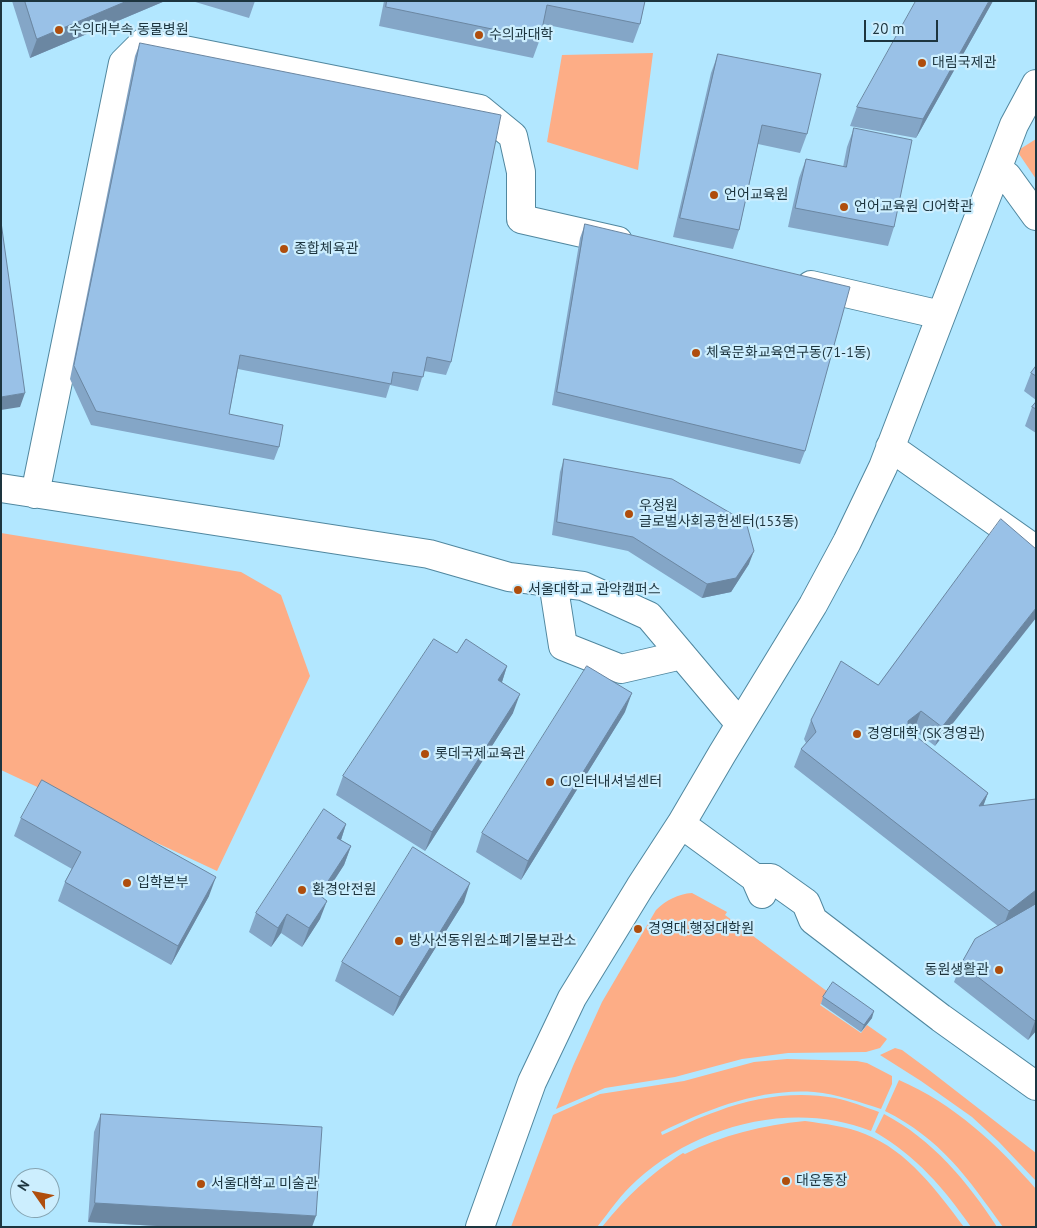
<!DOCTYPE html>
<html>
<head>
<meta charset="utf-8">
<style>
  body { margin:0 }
  #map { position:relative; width:1037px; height:1228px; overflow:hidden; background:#cceefe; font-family:"PT Sans",sans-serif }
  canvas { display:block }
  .frame { position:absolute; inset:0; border:2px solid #1d353f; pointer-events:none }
  .north { position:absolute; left:10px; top:1168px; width:50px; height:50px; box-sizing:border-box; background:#cceefe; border:1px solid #86a4b2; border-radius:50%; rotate:303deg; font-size:14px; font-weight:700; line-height:20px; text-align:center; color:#1d353f }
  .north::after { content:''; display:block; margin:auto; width:18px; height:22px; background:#af4e0d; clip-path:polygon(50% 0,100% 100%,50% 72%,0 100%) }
  .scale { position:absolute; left:864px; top:20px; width:74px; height:22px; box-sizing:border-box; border:2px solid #1d353f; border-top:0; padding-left:6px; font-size:15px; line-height:18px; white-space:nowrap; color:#1d353f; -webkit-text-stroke:4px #cceefe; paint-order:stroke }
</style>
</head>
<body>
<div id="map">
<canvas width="1037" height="1228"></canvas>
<div class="frame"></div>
<div class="north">N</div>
<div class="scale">20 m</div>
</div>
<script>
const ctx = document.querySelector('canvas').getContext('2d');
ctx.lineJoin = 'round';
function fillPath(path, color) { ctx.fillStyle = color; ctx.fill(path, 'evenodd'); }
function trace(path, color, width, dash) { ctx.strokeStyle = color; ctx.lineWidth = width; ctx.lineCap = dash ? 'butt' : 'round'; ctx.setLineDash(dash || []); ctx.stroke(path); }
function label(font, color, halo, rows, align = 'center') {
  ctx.font = font + ' "PT Sans","Noto Sans KR",sans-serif'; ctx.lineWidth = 4.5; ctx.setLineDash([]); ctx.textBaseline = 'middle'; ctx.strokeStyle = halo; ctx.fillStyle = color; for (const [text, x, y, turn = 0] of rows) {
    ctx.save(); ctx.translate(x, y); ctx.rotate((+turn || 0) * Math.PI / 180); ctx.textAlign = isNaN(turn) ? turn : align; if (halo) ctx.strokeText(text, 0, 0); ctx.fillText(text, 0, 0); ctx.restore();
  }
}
fillPath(new Path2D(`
  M1,1h1035v1226h-1035zM20,1178h30v30h-30z`), '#b2e7ff');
fillPath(new Path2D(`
  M653,53l-15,117 -91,-28 15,-87z
  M1036,139v40l-19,-28z
  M1,533l240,39 40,23 29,81 -93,195 -216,-101z
  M692,893l35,19 -2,3 103,77 -8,13 41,28 6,-8 20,14 -7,9 -14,4 -78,1 -46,6 -67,18 -70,11 -49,21 17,-43 29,-64 54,-92c10,-10 22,-16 36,-17z
  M895,1048l7,2 27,20 107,83v28l-37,-39 -27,-25 -51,-36 -41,-26z
  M787,1059l70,2 10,2 25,13v8l-11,25c-22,-7 -44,-15 -67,-17 -53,-4 -106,17 -153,40l1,3c18,-8 37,-18 56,-24 37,-14 78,-20 117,-13 15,3 30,9 44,14l-8,19c-78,-31 -173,-6 -234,49 -16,14 -27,31 -40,47h-86l42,-112 47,-21 84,-13 70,-19z
  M899,1080c55,24 98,64 137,109v38h-33c-36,-50 -62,-88 -118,-116z
  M884,1114c48,25 84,68 113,113h-26c-28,-40 -54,-70 -96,-95z
  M805,1121c20,3 41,5 60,13 43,17 72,57 99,93h-362c26,-32 47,-52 81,-74l2,1c37,-19 78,-29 120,-33z`), '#fdad86');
const minor = new Path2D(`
  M1007,176l29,40
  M811,285l130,30
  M890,447l146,103
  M1,488l428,66 80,23 74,9 66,30 91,108
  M35,494l88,-431 21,-21 336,67 33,27 8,36v47l97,22
  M553,582l10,64 58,23 61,-14
  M681,824l74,54 7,16
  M755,878h16l35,25 7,17 128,98 95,68
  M480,1227l52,-145 40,-84 68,-111 41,-63 41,-70 91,-149 34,-63 36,-75 131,-342 22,-41`);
trace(minor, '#50879f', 30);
trace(minor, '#fff', 28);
fillPath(new Path2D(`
  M12,1h153l-135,57z
  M192,1h63l-6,17z
  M384,1h261l-5,23 -7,19 -90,-19 -3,15 -7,19 -154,-32z
  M993,1l-77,137 -66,-12 7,-19z
  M140,43l311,319 -5,13 -22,-4 -6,20 -28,-6 -4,13 -148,-29 -9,45 50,33 -5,13 -183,-35 -21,-46 65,-323z
  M718,54l89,80 -7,19 -42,-9 -19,86 -6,19 -60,-12 38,-164z
  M854,128l40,99 -6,19 -100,-19 11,-49 7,-19 37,8 4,-20z
  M585,224l220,227 -5,13 -248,-59 28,-167z
  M1036,366v34l-12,-9 7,-18z
  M1036,402v31l-11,-7 7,-19z
  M564,459l185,105 -18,28 -29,6 -74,-47 -76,-16 8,-63z
  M1036,549l-101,197 -21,-16 -3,3 77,60 -5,13 53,98 -3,2 3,125 -8,9 -74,-58 7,-18 37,-38 -204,-159 7,-18 5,-6 -2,-4 7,-19 67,-35z
  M457,653l50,13 -5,16 11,31 -88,138 -89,-56 7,-19z
  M625,712l-104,168 -45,-28 6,-19z
  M21,818l188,78 -38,69 -113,-64 7,-19 7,-13 -58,-33z
  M346,824l-5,16 10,6 -7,19 -21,33 -3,21 -18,28 -21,-14 -10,14 -22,-15 7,-19z
  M464,902l-71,114 -58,-35 7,-19z
  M823,997l49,21 -11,14 -40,-28z
  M101,1114l211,113h-137l-87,-5 6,-90z`), '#84a6c7');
fillPath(new Path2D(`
  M127,1h38l-135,57 7,-19z
  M989,1h4l-77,137 7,-19z
  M25,393l-5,14 -19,3v-13z
  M754,551l-5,13 -18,28 -29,6 5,-14z
  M1036,608v10l-101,128 7,-19z
  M507,666l-6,19 -3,-5z
  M632,693l-7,19 -104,168 7,-19z
  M520,694l-7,19 -88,138 7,-19z
  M921,711l-7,19 -13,10 7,-19z
  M988,793l-7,19 -2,-6z
  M346,824l-6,19 -3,-5z
  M351,846l-7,19 -32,49 7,-19z
  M216,877l-7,19 -38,69 7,-19z
  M470,883l-6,19 -71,114 7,-19z
  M1036,890v14l-34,26 7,-19z
  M327,901l-7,18 -18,28 7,-19z
  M287,914l-6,19 -10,14 7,-19z
  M874,1011l-2,7 -11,14 3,-7z
  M1035,1021h1v10l-8,9z
  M95,1203l221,13 -4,11h-137l-87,-5z`), '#6b87a2');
const building = new Path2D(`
  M25,1h102l-90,38z
  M387,1h258l-5,23 -93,-19 -7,34 -154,-32z
  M916,1h73l-66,118 -66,-12z
  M140,43l361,72 -50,247 -24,-5 -4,20 -30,-5 -2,12 -151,-29 -11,59 54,11 -4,22 -183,-36 -22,-45z
  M718,54l103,20 -14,60 -45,-9 -23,105 -59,-12z
  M854,128l58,12 -18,87 -99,-19 11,-49 40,8z
  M1,222l24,171 -24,4z
  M585,224l265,63 -45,164 -248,-59z
  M1036,366v10l-5,-3z
  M1036,402v7l-4,-2z
  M564,459l108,20 74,43 8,29 -18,27 -29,6 -74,-47 -76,-15z
  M1001,519l35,30v59l-94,119 -21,-16 -13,10v9l80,63 -9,13 57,-7v91l-27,21 -208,-162 15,-17 -5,-12 30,-59 37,24z
  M434,639l23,14 9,-14 41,27 -9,14 22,14 -88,138 -89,-56z
  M587,666l45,27 -104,168 -46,-28z
  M42,780l174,97 -38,69 -113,-64 16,-30 -60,-34z
  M324,809l22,15 -9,14 14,8 -32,49 8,6 -18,27 -22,-14 -9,14 -22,-15z
  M413,847l57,36 -70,114 -58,-35z
  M1036,904v117h-1l-74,-57 14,-25z
  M833,982l41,29 -10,14 -41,-28z
  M101,1114l221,13 -6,89 -221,-13z`);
fillPath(building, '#99c1e7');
trace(building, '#6b87a2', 1);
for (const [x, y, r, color] of [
  [59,30,5,"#af4e0d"],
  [479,35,5,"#af4e0d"],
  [922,63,5,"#af4e0d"],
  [714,195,5,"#af4e0d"],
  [844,207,5,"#af4e0d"],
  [284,249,5,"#af4e0d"],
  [696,353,5,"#af4e0d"],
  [629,514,5,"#af4e0d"],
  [518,590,5,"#af4e0d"],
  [857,734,5,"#af4e0d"],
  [425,754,5,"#af4e0d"],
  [550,782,5,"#af4e0d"],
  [127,883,5,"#af4e0d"],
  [302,890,5,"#af4e0d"],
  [638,929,5,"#af4e0d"],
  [399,941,5,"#af4e0d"],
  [999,970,5,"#af4e0d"],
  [786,1181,5,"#af4e0d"],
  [201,1184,5,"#af4e0d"]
]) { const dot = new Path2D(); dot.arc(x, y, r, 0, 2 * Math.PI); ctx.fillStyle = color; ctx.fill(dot); trace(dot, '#cceefe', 2); }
label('14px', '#1d353f', '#cceefe', [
  ["수의대부속 동물병원",69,30],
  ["수의과대학",489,35],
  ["대림국제관",932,63],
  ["언어교육원",724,195],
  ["언어교육원 CJ어학관",854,207],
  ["종합체육관",294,249],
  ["체육문화교육연구동(71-1동)",706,353],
  ["우정원",639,506],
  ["글로벌사회공헌센터(153동)",639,522],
  ["서울대학교 관악캠퍼스",528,590],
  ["경영대학 (SK경영관)",867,734],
  ["롯데국제교육관",435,754],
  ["CJ인터내셔널센터",560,782],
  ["입학본부",137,883],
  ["환경안전원",312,890],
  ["경영대.행정대학원",648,929],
  ["방사선동위원소폐기물보관소",409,941],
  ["동원생활관",989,970,"right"],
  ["대운동장",796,1181],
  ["서울대학교 미술관",211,1184]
], 'left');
</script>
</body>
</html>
